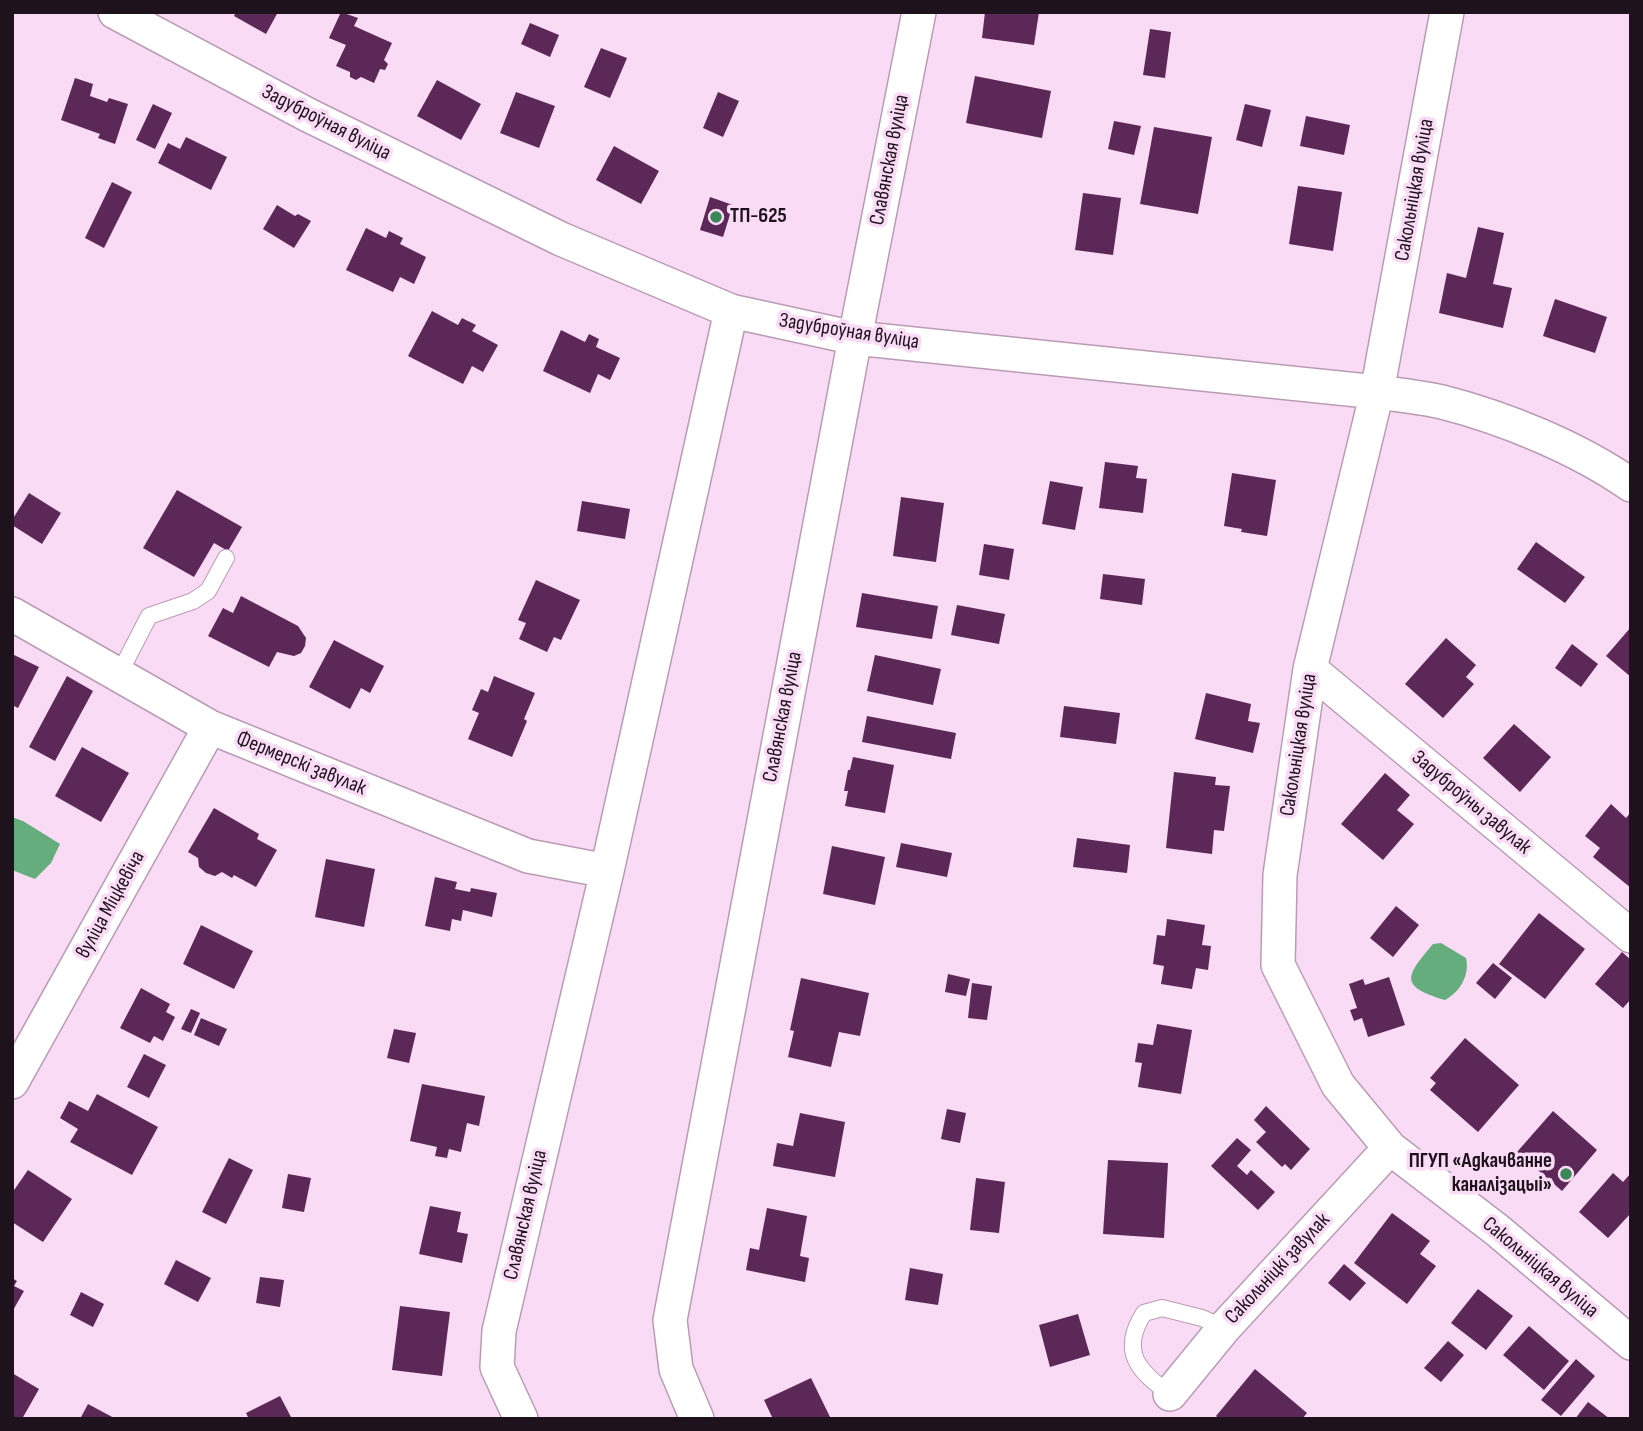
<!DOCTYPE html>
<html>
<head>
<meta charset="utf-8">
<style>
  body { margin:0 }
  #map { position:relative; width:1643px; height:1431px; overflow:hidden; background:#fadbf5; font-family:"Sofia Sans Condensed",sans-serif }
  canvas { display:block }
  .frame { position:absolute; inset:0; border:14px solid #1e131c; pointer-events:none }
</style>
</head>
<body>
<div id="map">
<canvas width="1643" height="1431"></canvas>
<div class="frame"></div>
</div>
<script>
const ctx = document.querySelector('canvas').getContext('2d');
ctx.lineJoin = 'round';
function fillPath(path, color) { ctx.fillStyle = color; ctx.fill(path, 'evenodd'); }
function trace(path, color, width, dash) { ctx.strokeStyle = color; ctx.lineWidth = width; ctx.lineCap = dash ? 'butt' : 'round'; ctx.setLineDash(dash || []); ctx.stroke(path); }
function label(font, color, halo, rows, align = 'center') {
  ctx.font = font + ' "Sofia Sans Condensed",sans-serif'; ctx.lineWidth = 7; ctx.setLineDash([]); ctx.textBaseline = 'middle'; ctx.strokeStyle = halo; ctx.fillStyle = color; for (const [text, x, y, turn = 0] of rows) {
    ctx.save(); ctx.translate(x, y); ctx.rotate((+turn || 0) * Math.PI / 180); ctx.textAlign = isNaN(turn) ? turn : align; if (halo) ctx.strokeText(text, 0, 0); ctx.fillText(text, 0, 0); ctx.restore();
  }
}
fillPath(new Path2D(`
  M12,817l11,4 37,23 -9,19 -16,16 -23,-9z
  M1441,943l25,15c4,17 -6,34 -21,42 -48,-14 -38,-25 -12,-56z`), '#66ad7e');
fillPath(new Path2D(`
  M236,12h42l-12,22 -32,-18z
  M341,12l17,6 -4,8 38,17 -8,17 4,4 -3,6 -5,-1 -6,14 -13,-6 -5,3 -6,-3v-5l-14,-6 10,-21 -17,-7z
  M985,12h54l-5,33 -52,-7z
  M530,23l29,12 -9,22 -29,-13z
  M1150,29l21,3 -6,46 -22,-3z
  M601,48l26,10 -17,40 -26,-11z
  M975,76l76,15 -9,47 -76,-15z
  M75,78l18,6 -3,12 17,6 2,-4 19,6 -13,40 -17,-6 2,-4 -39,-14z
  M437,80l44,24 -20,36 -44,-24z
  M516,92l39,14 -16,42 -39,-15z
  M718,92l21,9 -16,36 -20,-9z
  M153,104l19,9 -17,36 -19,-9z
  M1245,104l26,6 -9,37 -26,-7z
  M1306,116l44,9 -6,30 -44,-9z
  M1114,121l27,5 -7,29 -26,-6z
  M1154,127l58,10 -14,77 -58,-10z
  M186,137l41,20 -16,33 -53,-27 10,-20 12,6z
  M614,146l45,25 -18,33 -45,-24z
  M112,182l20,10 -28,56 -19,-10z
  M1298,186l44,6 -9,59 -44,-7z
  M1083,193l38,5 -8,57 -38,-5z
  M710,197l23,8 -10,32 -23,-7z
  M277,205l18,11 3,-2 13,7 -17,27 -31,-19z
  M1478,227l26,6 -11,51 19,4 -9,40 -64,-15 8,-40 19,5z
  M366,228l20,10 3,-7 14,7 -3,6 26,13 -12,27 -14,-7 -7,15 -47,-22z
  M1555,299l52,18 -12,36 -52,-17z
  M432,311l26,14 4,-7 14,7 -4,6 26,14 -15,27 -11,-6 -9,18 -55,-28z
  M561,330l24,12 4,-8 10,5 -3,8 24,11 -10,22 -12,-6 -8,19 -47,-22z
  M1105,462l33,4 -2,12 11,1 -4,34 -44,-5z
  M1232,473l44,7 -9,56 -26,-4 1,-3 -18,-3z
  M1050,481l33,6 -8,43 -33,-6z
  M177,490l65,37 -14,24 -14,-8 -20,34 -51,-29z
  M29,493l32,20 -19,31 -30,-19v-5z
  M901,497l43,6 -8,59 -43,-6z
  M582,501l48,8 -5,30 -48,-8z
  M1536,542l49,35 -20,26 -48,-34z
  M984,544l30,5 -5,31 -30,-5z
  M1103,574l42,5 -3,26 -42,-6z
  M536,580l44,20 -19,40 -7,-3 -7,15 -28,-13 7,-16 -8,-3z
  M862,593l76,13 -6,33 -76,-12z
  M241,596l57,30 8,12 -1,8 -4,7 -7,3 -17,-4 -8,15 -61,-31 15,-28 10,5z
  M957,605l48,9 -6,30 -48,-9z
  M1631,627v50l-25,-21z
  M1446,638l30,27 -10,12 8,7 -31,34 -38,-34z
  M334,640l50,26 -14,27 -9,-5 -11,21 -41,-22z
  M1572,644l26,20 -17,23 -26,-19z
  M12,654l27,13 -21,41 -6,-3z
  M875,655l66,14 -8,36 -66,-14z
  M67,676l26,15 -38,70 -26,-14z
  M494,676l41,17 -11,26 3,2 -15,36 -44,-18 11,-26 -7,-3 9,-21 7,3z
  M1206,693l45,11 -3,17 12,2 -7,30 -58,-14z
  M1064,706l56,7 -4,31 -56,-7z
  M867,716l89,17 -5,26 -89,-17z
  M1514,724l37,33 -31,35 -37,-34z
  M82,747l47,26 -28,49 -46,-26z
  M853,757l41,8 -9,48 -40,-7 3,-15h-4l4,-21h2z
  M1174,772l42,5 -1,8 15,1 -6,45 -10,-1 -2,24 -46,-6z
  M1385,773l25,22 -13,15 17,14 -31,36 -42,-36z
  M1611,804l15,14 5,-6v76l-38,-31 7,-9 -15,-12z
  M214,808l45,26 -2,5 20,11 -21,37 -22,-12 -2,3 -10,-6 -7,4 -9,-3 -7,-6 -1,-9 -10,-6z
  M1077,838l53,7 -3,28 -54,-6z
  M901,843l51,10 -5,24 -51,-10z
  M832,846l53,11 -10,48 -52,-11z
  M326,859l49,10 -11,58 -49,-10z
  M435,877l22,5 -2,7 15,3 1,-4 26,5 -5,24 -29,-7 -2,11 -9,-2 -2,12 -25,-5z
  M1396,906l23,19 -26,32 -23,-19z
  M1539,913l46,36 -40,50 -46,-35z
  M1167,919l38,6 -3,20 9,1 -3,24 -12,-2 -4,21 -31,-5 3,-18 -11,-2 4,-29 8,1z
  M201,925l52,26 -19,38 -51,-25z
  M1622,952l9,8v39l-8,9 -28,-24z
  M1493,963l19,15 -17,21 -19,-16z
  M948,974l22,5 -4,17 -21,-4z
  M1389,977l16,48 -37,12 -6,-19 -8,3 -4,-11 7,-2 -8,-24 14,-5 2,6z
  M801,978l68,15 -9,43 -21,-4 -8,35 -43,-10 6,-26 -4,-1z
  M972,983l20,3 -5,34 -19,-2z
  M141,988l29,16 -4,8 9,5 -12,24 -9,-5 -4,7 -30,-15z
  M191,1009l9,4 -9,20 -10,-4z
  M201,1018l26,11 -8,17 -25,-11z
  M1157,1024l35,6 -11,64 -43,-7 4,-24 -7,-1 3,-19 15,2z
  M394,1029l22,4 -7,30 -22,-5z
  M1465,1038l54,47 -41,47 -48,-42 6,-7 -6,-5z
  M144,1054l22,11 -17,33 -22,-11z
  M422,1084l63,12 -6,30 -12,-3 -6,29 -12,-3 -2,9 -12,-2 2,-9 -27,-6z
  M97,1094l61,33 -26,48 -62,-33 8,-13 -18,-11 9,-17 19,10z
  M1266,1106l44,43 -19,21 -6,-6 -3,3 -26,-25 10,-10 -12,-12z
  M947,1109l19,4 -6,30 -19,-4z
  M1553,1111l44,39 -35,41 -45,-39z
  M800,1113l45,9 -10,55 -62,-11 4,-23 16,3z
  M1237,1138l14,12 -14,16 10,9 4,-5 24,22 -17,18 -47,-44z
  M229,1158l24,12 -27,54 -24,-12z
  M1108,1160l60,3 -4,75 -61,-4z
  M28,1170l44,29 -29,43 -31,-20v-29z
  M1613,1173l10,9 8,-9v40l-23,25 -29,-26z
  M288,1174l23,4 -7,34 -22,-4z
  M976,1178l29,4 -6,51 -29,-3z
  M430,1206l31,6 -4,20 11,2 -6,29 -43,-9z
  M767,1208l40,8 -7,40 9,2 -4,24 -59,-12 4,-22 9,2z
  M1392,1213l38,28 -10,13 16,12 -29,38 -53,-41z
  M176,1260l35,18 -13,24 -34,-18z
  M1344,1264l22,19 -16,18 -22,-18z
  M910,1268l33,6 -5,31 -33,-5z
  M260,1277l24,3 -4,27 -24,-4z
  M12,1278l5,3 -3,5 10,5 -12,21z
  M1478,1289l35,27 -27,34 -35,-27z
  M81,1292l23,12 -11,23 -23,-12z
  M400,1306l50,6 -8,64 -50,-6z
  M1078,1314l12,41 -40,12 -11,-42z
  M1529,1326l40,35 -25,29 -41,-35z
  M1448,1341l16,14 -23,27 -17,-14z
  M1576,1359l19,17 -34,40 -20,-16z
  M1255,1369l52,44 -5,6h-83l-3,-3z
  M12,1373l27,16 -17,30h-10z
  M811,1378l20,41h-58l-9,-19z
  M280,1396l12,23h-43l-3,-6z
  M1588,1402l22,17h-35z
  M88,1404l28,15h-36z`), '#5c2857');
const service = new Path2D(`
  M119,674l30,-58 44,-15 15,-10 18,-33
  M1170,1394c-31,-22 -51,-42 -26,-81l18,-5 40,10 22,10`);
const minor = new Path2D(`
  M115,12l193,103 253,124 170,72 124,27 522,54c22,3 44,5 65,10 63,16 136,46 189,83
  M1447,12l-70,380 -67,277 -30,206 -2,90 60,120 52,63 107,82 134,113
  M12,614l198,113 318,129 79,15
  M1310,669l321,267
  M12,1082l198,-355
  M1170,1394l54,-66 166,-180
  M521,1419l-24,-52 2,-36 108,-460 124,-560
  M697,1419l-21,-50 -6,-49 185,-982 64,-326`);
trace(service, '#b99cb4', 18);
trace(minor, '#b99cb4', 36);
trace(service, '#fff', 16);
trace(minor, '#fff', 33);
for (const [x, y, r, color] of [
  [716,217,7,"#3a8757"],
  [1566,1174,7,"#3a8757"]
]) { const dot = new Path2D(); dot.arc(x, y, r, 0, 2 * Math.PI); ctx.fillStyle = color; ctx.fill(dot); trace(dot, '#fadbf5', 2.5); }
label('21px', '#1e131c', '#fadbf5', [
  ["Задуброўная вуліца",326,123,27],
  ["Славянская вуліца",890,160,-79],
  ["Сакольніцкая вуліца",1415,190,-80],
  ["Задуброўная вуліца",849,332,9],
  ["Славянская вуліца",783,717,-79],
  ["Сакольніцкая вуліца",1299,745,-81],
  ["Фермерскі завулак",301,764,22],
  ["Задуброўны завулак",1471,803,40],
  ["вуліца Міцкевіча",111,905,-61],
  ["Славянская вуліца",526,1215,-77],
  ["Сакольніцкая вуліца",1540,1268,40],
  ["Сакольніцкі завулак",1278,1269,-47]
]);
label('bold 21px', '#1e131c', '#fadbf5', [
  ["ТП-625",730,217],
  ["ПГУП «Адкачванне",1552,1162,"right"],
  ["каналізацыі»",1552,1186,"right"]
], 'left');
</script>
</body>
</html>
